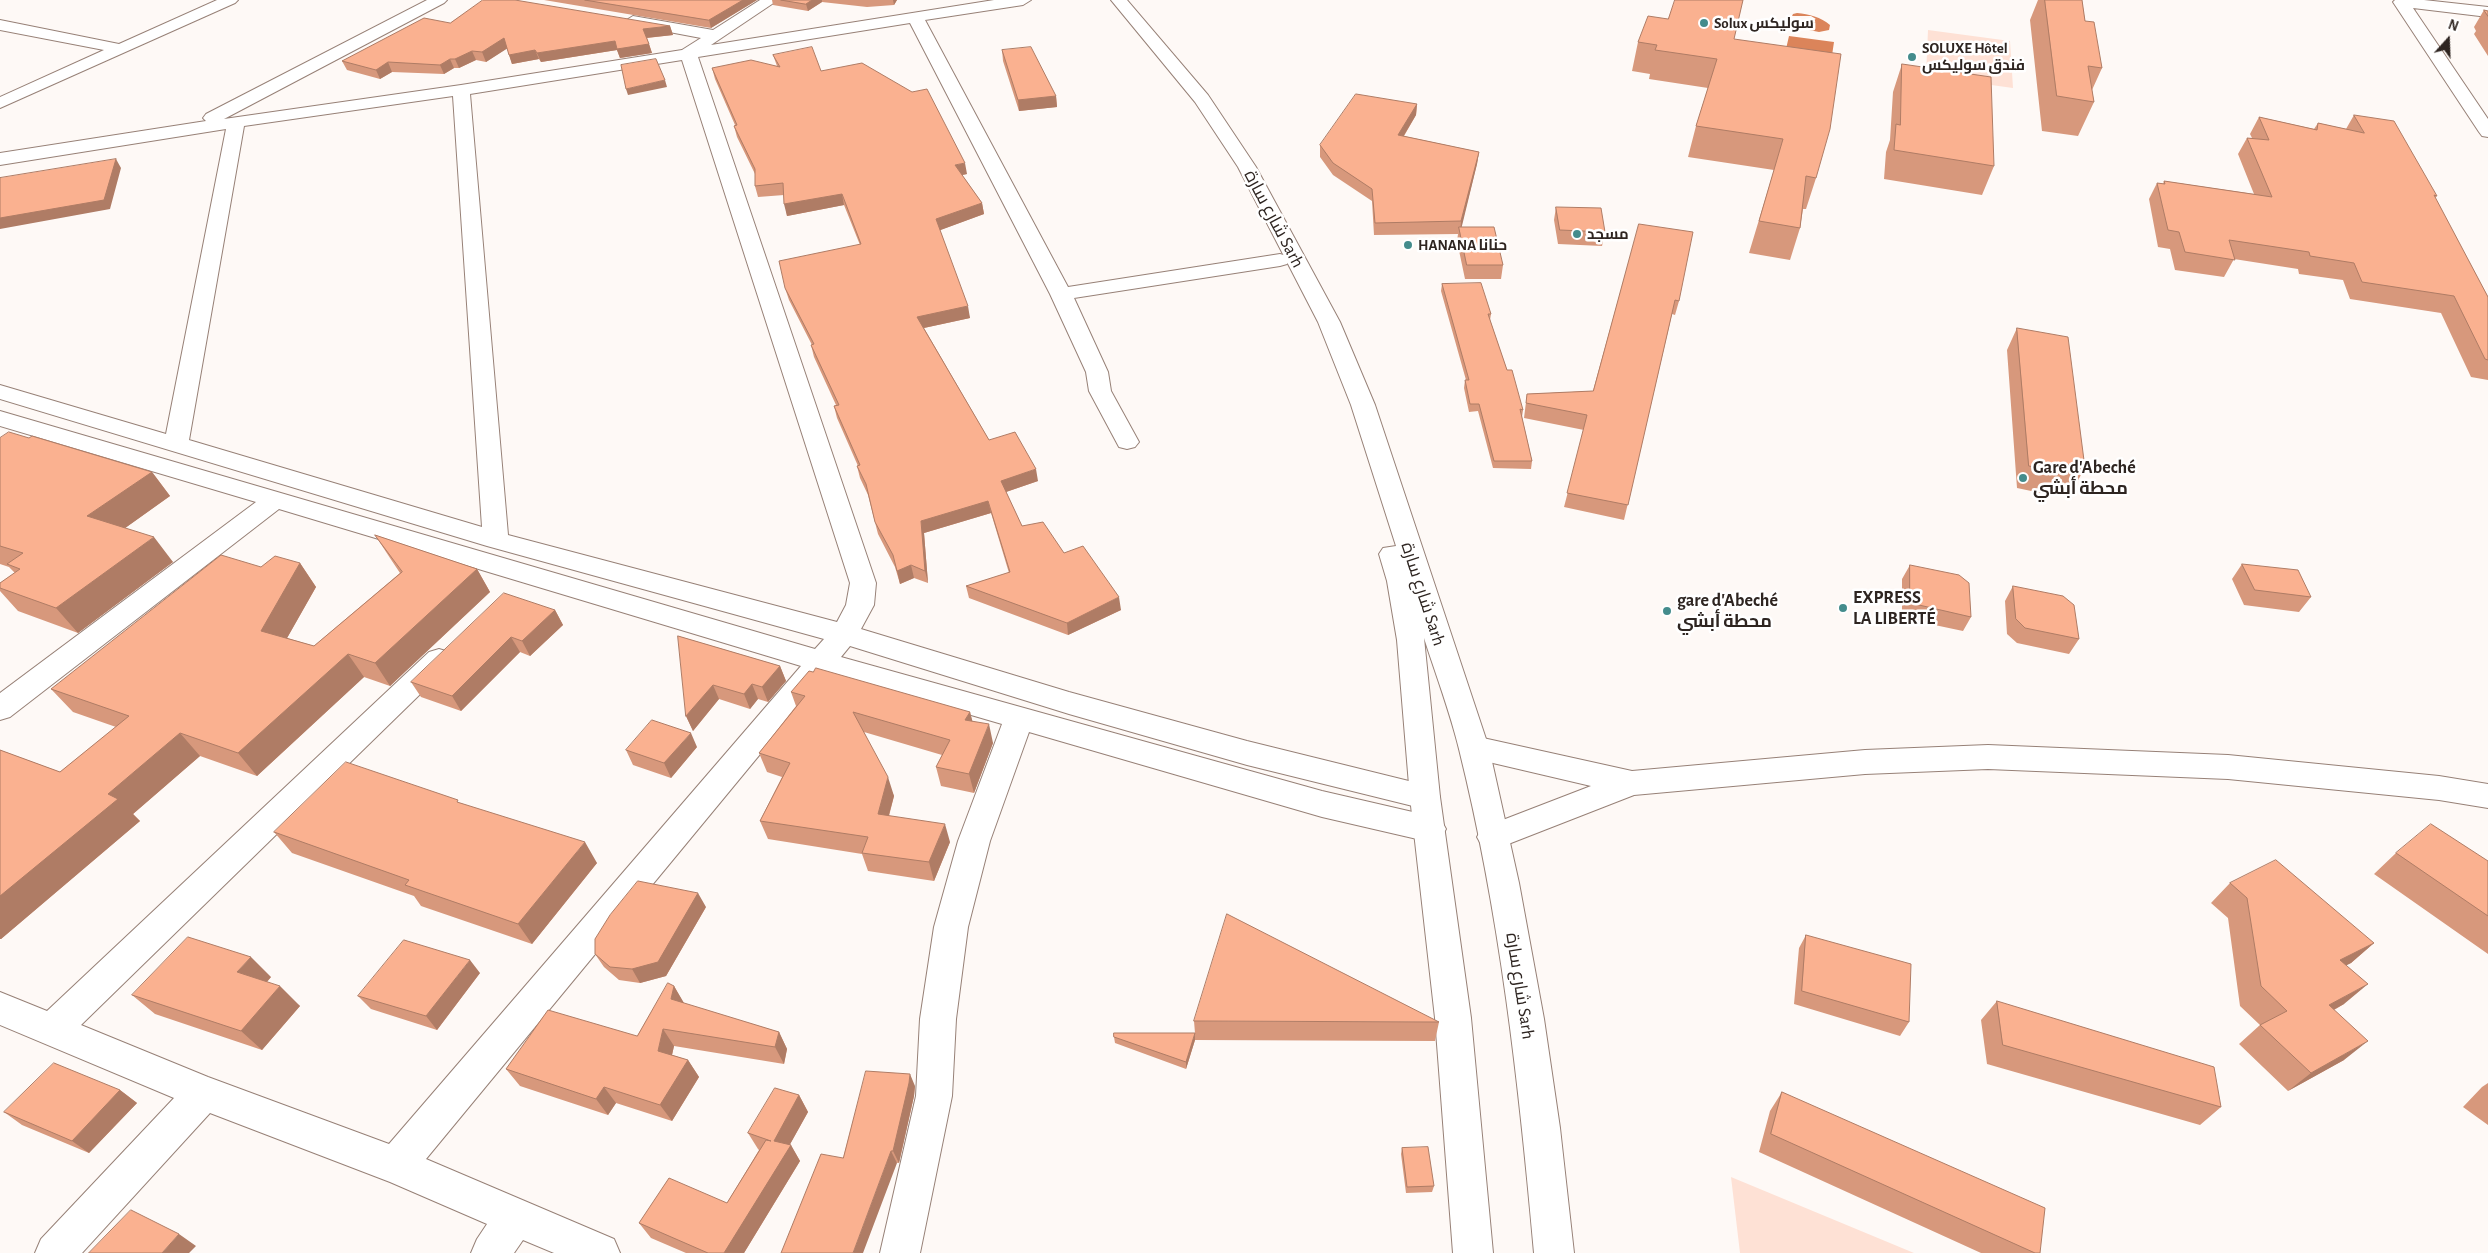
<!DOCTYPE html>
<html>
<head>
<meta charset="utf-8">
<style>
  body { margin:0 }
  #map { position:relative; width:2488px; height:1253px; overflow:hidden; background:#fef9f6; font-family:"Alegreya Sans",sans-serif }
  canvas { display:block }
  .north { position:absolute; left:2423px; top:15px; width:50px; height:50px; -webkit-text-stroke:4px #fff; paint-order:stroke; rotate:20deg; font-size:14px; font-weight:700; line-height:20px; text-align:center; color:#2e2521 }
  .north::after { content:''; display:block; margin:auto; width:18px; height:22px; background:#2e2521; clip-path:polygon(50% 0,100% 100%,50% 72%,0 100%) }
</style>
</head>
<body>
<div id="map">
<canvas width="2488" height="1253"></canvas>
<div class="north">N</div>
</div>
<script>
const ctx = document.querySelector('canvas').getContext('2d');
ctx.lineJoin = 'round';
function fillPath(path, color) { ctx.fillStyle = color; ctx.fill(path, 'evenodd'); }
function trace(path, color, width, dash) { ctx.strokeStyle = color; ctx.lineWidth = width; ctx.lineCap = dash ? 'butt' : 'round'; ctx.setLineDash(dash || []); ctx.stroke(path); }
function label(font, color, halo, rows, align = 'center') {
  ctx.font = font + ' "Alegreya Sans",Cairo,sans-serif'; ctx.lineWidth = 5; ctx.setLineDash([]); ctx.textBaseline = 'middle'; ctx.strokeStyle = halo; ctx.fillStyle = color; for (const [text, x, y, turn = 0] of rows) {
    ctx.save(); ctx.translate(x, y); ctx.rotate((+turn || 0) * Math.PI / 180); ctx.textAlign = isNaN(turn) ? turn : align; if (halo) ctx.strokeText(text, 0, 0); ctx.fillText(text, 0, 0); ctx.restore();
  }
}
fillPath(new Path2D(`
  M1928,30l82,11 3,47 -87,-12z
  M1731,1177l183,76h-174z`), '#fee1d5');
fillPath(new Path2D(`
  M1797,13c12,1 24,4 33,12l-1,5 -10,2 -15,-3 -3,-5 15,-5 -5,-3h-19l1,-2z
  M1789,36l45,6 -4,27 -47,-7z`), '#db845a');
const minor = new Path2D(`
  M217,0h21l-3,3 -235,105v-11l104,-47 -104,-20v-10l119,24z
  M427,0h20l-3,3 -220,116 237,-34 221,-35 19,-12 -74,-14 -2,-3 8,-5 80,14 47,-30h18l-67,45 283,-45h37l-8,5 -98,15 143,267 212,-33 7,2 3,4 -3,4 -7,2 -206,32 34,74 3,19 28,51 -4,5 -8,2 -8,-2 -30,-56 -3,-19 -36,-78 -140,-271 -212,34 178,526 -2,22 -13,24 208,63 178,49 178,44 11,3 4,9 -4,9 -11,3 -178,-44 -178,-51 -219,-68 -9,11 481,134 108,25 11,4 5,9 -5,9 -11,4 -108,-25 -293,-85 -39,109 -22,86 -12,92 -4,77 -32,157h-40l36,-157 4,-77 14,-92 24,-86 44,-117 -175,-51 -401,486 188,80 6,14h-66l-31,-13 -9,13h-43l6,-14 10,-15 -97,-42 -180,-69 -128,140h-47l6,-14 133,-141 -174,-73v-33l47,19 382,-359 10,-3 10,3 4,7 -4,7 -368,359 127,52 181,67 412,-478 -522,-157 -269,208 -10,3v-27l256,-191 -256,-76v-15l815,238 9,-10 -337,-93 -487,-147v-14l166,49 60,-305 -226,36v-12l206,-32 -3,-3 3,-4zM682,60l168,523 -4,22 -9,17 -329,-87 -38,-441zM453,96l29,431 -293,-87 55,-314z
  M2395,0h29l64,7v10l-75,-9 75,111v18l-6,-1 -3,-4 -86,-130z
  M1474,736l158,35 233,-21 123,-5 240,10 211,21 49,8v24l-49,-8 -211,-21 -240,-10 -123,5 -231,21 -141,55 -11,-4 -5,-9 5,-9 109,-42 -128,-30 -4,-8 4,-8z`);
const highway = new Path2D(`
  M1111,0h16l81,95 48,72 84,155 35,83 114,343 30,135 25,136 16,109 14,125h-40c-15,-169 -34,-339 -75,-504 -9,-37 -23,-74 -35,-111l16,159 31,221 22,235h-40l-18,-235 -25,-221 -13,-157 -10,-59 -8,-27 4,-6 13,-2 -45,-141 -33,-83 -80,-155 -43,-65z`);
trace(minor, '#978177', 2);
trace(highway, '#978177', 2);
fillPath(minor, '#fff');
fillPath(highway, '#fff');
fillPath(new Path2D(`
  M544,0h213l-46,28z
  M772,0h125l-3,5 -27,2 -45,-5 -14,9 -35,-6z
  M2038,0h44l3,21 17,47 -10,22 2,12 -16,34 -36,-5 -12,-111z
  M2484,10l4,1v45l-14,-22 2,-3 -2,-4z
  M450,23l220,3 3,9 -26,3 5,15 -32,5 -3,-8 -76,12 -2,-3 -27,5 -5,-16 -21,14 -10,-2 -17,8h-5l-10,6 -52,-2 -12,7 -33,-9 -5,-9z
  M1734,39l82,139 -10,31h-3l-3,19 -10,32 -41,-7 25,-83 -86,-13 8,-31 12,-38 -59,-9 1,-5 -18,-3 6,-29z
  M1002,50l54,46 1,11 -38,4 -16,-50z
  M773,55l48,16 146,103 -5,1 20,28 2,11 -44,16 30,88 -46,10 65,112 49,41 -32,11 16,34 42,27 57,57 -53,25 -99,-37 -3,-12 43,-13 -18,-60 -67,20 4,50 -14,-5 -14,6 -5,-17 -17,-33 -10,-39 -8,-17 -3,-12h1l-21,-48 -3,-12 2,-1 -22,-48 -3,-12h1l-23,-45 -4,-12 75,-43 -16,-40 -57,11 -3,-21 -26,2 -3,-11v-12l-18,-37 -3,-11 1,-1 -20,-46 -3,-11 65,-2z
  M1902,64l92,102 -12,29 -98,-16 2,-27 4,-12 3,-48z
  M1417,104l-1,11 -12,21 75,16 -2,12 -16,63 42,38 -2,14h-36l-8,-38 1,-7 -84,1 -2,-34 -39,-26 -13,-18v-12z
  M2354,115l83,81 -2,2 53,99v83l-17,-3 -30,-64 -91,-14 -7,-19 -44,-6 -1,-5 -64,-10 -10,18 -49,-7 -5,-21 -12,-2 -9,-48 8,-16 6,1 1,-3 90,13 -16,-40 9,-16h5l-2,-4 9,-17 55,12 4,-6 28,6z
  M1556,207l49,25 -3,14 -44,-2 -4,-24z
  M1639,224l40,77 -4,14 -3,-1 -48,206 -60,-13 20,-77 -60,-12 3,-24 66,-3z
  M1442,284l49,30 -1,6 17,50 16,40 -1,7 10,44 -1,8 -38,-1 -15,-57 -9,1 -5,-24 1,-8h1l-25,-89z
  M2017,328l68,140 -12,21 -13,-2 -5,9 -38,-8 -10,-138z
  M0,438h29l123,34 18,24 -45,32 48,34 -95,71 -60,-22 -18,-20v-8l15,-10 -6,-6 -9,-3z
  M375,535l102,34 13,23 -100,94 -26,-9 -107,99 -57,-20 -67,58 7,7 -139,118h-1v-189l60,22 56,-45 -43,-15 -22,-23 210,-122 39,-4 16,24 -29,51 27,8 86,-73 -10,-15z
  M2242,564l69,33 -12,15 -55,-7 -12,-26z
  M1910,565l61,52 -8,14 -52,-11 -9,-8v-33z
  M2013,586l66,53 -10,15 -52,-11 -10,-9 -2,-33z
  M555,610l8,15 -33,31 -10,-4 -59,59 -40,-14 -10,-15z
  M678,636l102,30 6,15 -18,21 -10,-3 -8,10 -31,-10 -26,32 -7,-15z
  M791,692l179,20 2,9 21,22 -19,50 -33,-7 -5,-19 6,-12 -78,-23 30,64 -5,20 61,26 -16,39 -66,-10 -6,-17 -94,-15 -8,-18 22,-44 -15,-5 -8,-19 37,-47z
  M697,747l-26,31 -38,-13 -7,-15z
  M460,803l137,60 -65,81 -111,-38 -7,-10 -122,-43 -18,-21z
  M2396,853l92,8v93l-114,-80z
  M2230,883l144,60 -23,20 -5,2 -2,39 -10,6 10,50 -56,31 -49,-47 21,-19 -20,-19 -12,-88 -17,-15z
  M706,907l-40,69 -26,7 -21,-3 -15,-13 -9,-13z
  M1806,935l103,87 -9,14 -106,-32 5,-56z
  M480,973l-43,57 -66,-21 -13,-13z
  M271,977l-4,5 33,24 -38,44 -107,-36 -23,-19z
  M674,986l10,18 95,28 8,17 -3,15 -110,-18 -2,9 16,5 11,17 -27,44 -56,-18 -8,12 -88,-29 -14,-17 131,-33z
  M1997,1001l224,106 -21,18 -213,-61 -6,-44z
  M1194,1021l245,1 -4,19 -240,-1 -9,29 -71,-26 -1,-6 81,-4z
  M2488,1083v42l-25,-18 19,-20z
  M915,1086l-1,10 -15,67 -56,-5z
  M120,1090l17,13 -48,50 -67,-28 -18,-13z
  M1782,1092l258,161h-59l-222,-101 11,-41z
  M799,1095l9,17 -18,32 10,17 -56,92h-58l-35,-15 -12,-15 88,-20 32,-53 -1,-1 -10,-16z
  M1402,1148l32,38 -2,6 -26,1 -5,-39z`), '#d7987c');
fillPath(new Path2D(`
  M743,0h14l-46,28 -2,-8z
  M812,0h10v2l-14,9 -2,-7z
  M893,0h4l-3,5z
  M670,26l3,9 -28,3 -2,-9z
  M504,38l4,10 -22,14 -4,-10z
  M615,41l34,3 3,9 -32,5 -3,-8 -76,12 -4,-9z
  M535,50l4,9 -27,5 -3,-9z
  M472,51l4,9 -17,8 -4,-9z
  M450,59l4,9 -10,6 -4,-9z
  M388,62l4,10 -12,7 -4,-9z
  M665,80l2,7 -39,8 -2,-6z
  M1056,96l1,11 -38,4 -1,-11z
  M1417,104l-1,11 -19,32 1,-12z
  M1479,152l-2,12 -17,70 1,-13z
  M116,159l5,9 -11,41 -110,20v-11z
  M965,163l2,11 -10,2 -2,-11z
  M842,194l2,11 -57,11 -3,-12z
  M982,203l2,11 -46,17 -2,-12z
  M968,306l2,12 -51,11 -2,-12z
  M1036,469l2,12 -35,12 -2,-12z
  M152,472l18,24 -63,45 -20,-25z
  M988,501l3,12 -67,20 4,50 -3,-12 -4,-50z
  M154,537l19,25 -95,71 -22,-25z
  M300,563l16,24 -38,67 -17,-23z
  M911,565l3,13 -14,6 -3,-13z
  M477,569l13,23 -100,94 -15,-23z
  M1119,597l2,13 -53,25 -1,-12z
  M555,610l8,15 -33,31 -8,-15z
  M511,637l9,15 -59,59 -9,-15z
  M348,654l16,23 -107,99 -19,-23z
  M780,666l6,15 -18,21 -6,-15z
  M752,684l6,15 -8,10 -6,-15z
  M713,685l6,14 -26,32 -7,-15z
  M970,712l5,19 -10,-11z
  M989,724l4,19 -19,50 -5,-19z
  M180,733l20,23 -67,58 7,7 -139,118h-1v-43l108,-102z
  M691,733l6,14 -26,31 -7,-15z
  M888,777l6,19 -10,37 -6,-19z
  M945,824l5,18 -16,39 -5,-19z
  M585,842l12,21 -65,81 -14,-20z
  M698,893l8,14 -40,69 -26,7 -8,-14z
  M2374,943l-23,20 -33,17 22,-20z
  M251,957l20,20 -13,15 -21,-20z
  M470,960l10,13 -43,57 -11,-14z
  M2368,984l-24,20 -38,21 23,-20z
  M280,986l20,20 -38,44 -21,-19z
  M674,986l10,17 -3,14 -10,-18z
  M663,1029l11,17 -5,22 -11,-17z
  M779,1032l8,17 -3,15 -9,-17z
  M1195,1033v7l-9,29v-7z
  M2368,1041l-24,19 -56,31 23,-18z
  M688,1060l11,17 -27,44 -12,-16z
  M910,1074l5,12 -1,10 -15,67 -6,-12z
  M604,1087l12,16 -8,12 -12,-16z
  M120,1090l17,13 -48,50 -17,-12z
  M799,1095l9,17 -25,45 8,-12 9,16 -56,92h-20l50,-112z
  M891,1151l6,12 -34,90h-10z
  M179,1234l17,12 -7,7h-27z`), '#af7c65');
const building = new Path2D(`
  M483,0h32l155,26 -27,3 6,15 -32,5 -2,-8 -78,12 -2,-3 -26,5 -5,-17 -22,14 -10,-1 -17,8h-5l-10,6 -52,-3 -12,8 -34,-9 82,-43 26,5z
  M585,0h158l-34,20z
  M781,0h31l-6,4z
  M1675,0h68l-9,39 107,15 -11,75 -14,49 -10,-2 -6,52 -41,-7 24,-82 -87,-13 21,-67 -62,-9 2,-5 -19,-3 10,-26 20,3z
  M2045,0h37l3,21 9,1 8,46 -14,-2 6,36 -37,-6z
  M2484,10l4,1v5z
  M812,47l9,24 41,-8 50,29 15,-3 38,74 -10,2 27,38 -46,16 32,87 -51,11 72,123 26,-8 21,37 -35,12 21,45 21,-4 21,31 19,-7 36,51 -52,26 -101,-37 44,-14 -22,-71 -67,20 4,50 -14,-6 -14,6 -4,-16 -18,-33 -9,-38 -9,-18 3,-1 -26,-59 5,-1 -28,-60 3,-1 -29,-56 -6,-27 82,-17 -19,-50 -58,10 -1,-21 -28,3v-17l-21,-43 3,-1 -25,-57 39,-8 29,7 -7,-12z
  M1031,47l25,49 -38,4 -16,-50z
  M656,59l9,21 -39,9 -5,-24z
  M1902,64l89,13 3,89 -100,-16 2,-26 4,1z
  M1356,94l61,10 -19,31 81,17 -18,69 -86,2 -3,-34 -39,-26 -13,-18z
  M2354,115l40,6 43,75 -3,-1 54,102v63l-3,-1 -31,-63 -92,-14 -8,-19 -44,-7 -1,-4 -80,-12 6,20 -50,-8 -6,-20 -11,-2 -11,-47 8,1 -1,-3 108,16 -25,-59 22,2 -10,-23 58,13 1,-7 46,10z
  M116,159l-12,41 -104,18v-40z
  M1556,207l45,1 4,24 -45,-2z
  M1639,224l54,8 -14,69 -4,-1 -47,205 -61,-12 20,-78 -61,-12 1,-9 66,-3z
  M1459,227h35l9,38h-36z
  M1481,283l10,31h-3l19,56h5l11,40 -3,-1 12,52h-38l-15,-57h-9l-5,-24h4l-27,-96z
  M2017,328l51,9 17,131 -19,-4 1,10 -38,-8z
  M9,432l20,6 3,-2 120,36 -65,44 67,21 -98,71 -56,-20v-5l20,-14 -13,-5 16,-11 -23,-7v-108z
  M375,535l102,34 -102,94 -27,-9 -110,99 -58,-20 -72,61 10,5 -118,97v-146l60,22 69,-56 -78,-27 170,-134 40,12 14,-11 25,7 -39,68 53,15 88,-74z
  M2242,564l56,6 13,27 -56,-7z
  M1910,565l49,10 10,8 2,34 -52,-12 -9,-8z
  M2013,586l50,10 11,9 5,34 -54,-11 -9,-9z
  M504,593l51,17 -33,31 -11,-4 -59,59 -41,-14z
  M678,636l102,30 -18,21 -10,-3 -8,10 -31,-9 -27,31z
  M816,668l154,44 -5,8 24,4 -20,50 -33,-7 14,-27 -97,-28 35,65 -10,37 67,10 -16,38 -67,-9 6,-16 -108,-16 30,-58 -31,-10 46,-57 -14,-4 18,-21 4,1z
  M652,720l39,13 -27,30 -38,-13z
  M346,762l112,38 -1,2 128,40 -67,82 -113,-39 4,-5 -135,-48z
  M2431,824l57,37v55l-92,-63z
  M2276,860l98,83 -34,17 28,24 -39,21 39,36 -57,32 -51,-48 27,-14 -26,-25 -14,-88 -17,-15z
  M638,881l60,12 -40,69 -26,7 -22,-2 -15,-13v-15l15,-24z
  M1227,914l212,108 -245,-1z
  M1806,935l105,29 -2,58 -107,-31z
  M188,937l63,20 -14,15 43,14 -39,45 -109,-36z
  M404,940l66,20 -44,56 -68,-20z
  M668,983l6,3 -3,13 108,33 -4,15 -112,-18 -5,22 30,9 -28,45 -56,-18 -8,12 -90,-30 42,-59 89,26z
  M1997,1001l217,66 7,40 -218,-62z
  M1114,1033h81l-9,29 -72,-25z
  M54,1063l66,27 -48,51 -68,-29z
  M866,1071l44,3 -1,9 -16,68h-2l-38,102h-72l40,-99 22,4z
  M775,1088l24,7 -25,46 17,4 -67,108h-16l-69,-30 30,-45 58,25 39,-63 5,1 -23,-8z
  M1782,1092l263,116 -5,45h-5l-264,-119z
  M1428,1147l6,39 -27,1 -5,-39z
  M131,1210l48,24 -17,19h-73z`);
fillPath(building, '#fab190');
trace(building, '#af7c65', 1);
for (const [x, y, r, color] of [
  [1704,23,5,"#448c8c"],
  [1912,57,5,"#448c8c"],
  [1577,234,5,"#448c8c"],
  [1408,245,5,"#448c8c"],
  [2023,478,5,"#448c8c"],
  [1843,608,5,"#448c8c"],
  [1667,611,5,"#448c8c"]
]) { const dot = new Path2D(); dot.arc(x, y, r, 0, 2 * Math.PI); ctx.fillStyle = color; ctx.fill(dot); trace(dot, '#fff', 2); }
label('bold 15px', '#2e2521', '#fff', [
  ["Solux سوليكس",1714,23],
  ["SOLUXE Hôtel",1922,48],
  ["فندق سوليكس",1922,65],
  ["مسجد",1587,234],
  ["HANANA حنانا",1418,245]
], 'left');
label('18px', '#2e2521', '#fff', [
  ["شارع سارة Sarh",1274,219,62],
  ["شارع سارة Sarh",1423,594,72],
  ["شارع سارة Sarh",1520,986,81]
]);
label('bold 18px', '#2e2521', '#fff', [
  ["Gare d'Abeché",2033,468],
  ["محطة أبشي",2033,489],
  ["EXPRESS",1853,598],
  ["LA LIBERTÉ",1853,619],
  ["gare d'Abeché",1677,601],
  ["محطة أبشي",1677,622]
], 'left');
</script>
</body>
</html>
